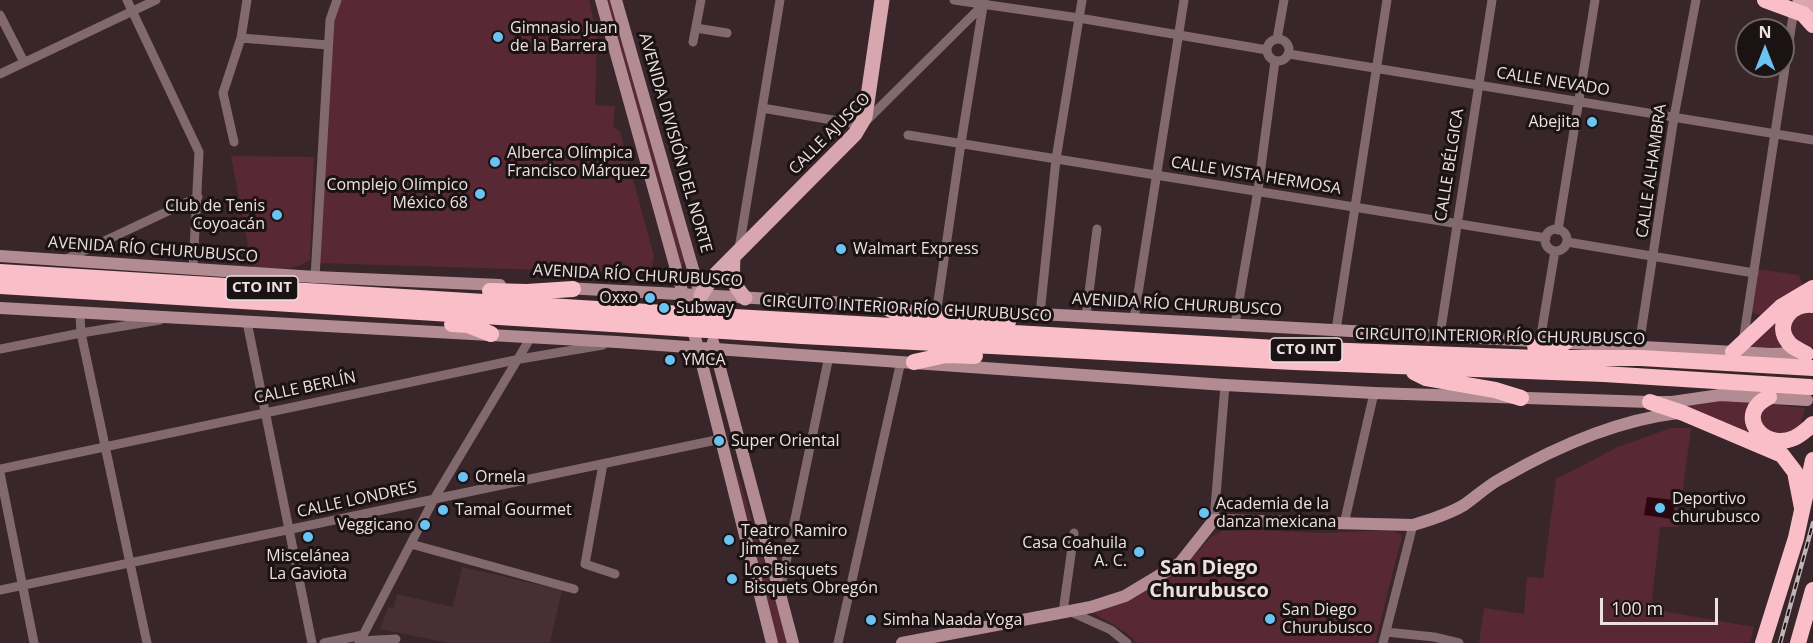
<!DOCTYPE html>
<html>
<head>
<meta charset="utf-8">
<style>
  body { margin:0 }
  #map { position:relative; width:1813px; height:643px; overflow:hidden; background:#38262a; font-family:"Open Sans",sans-serif }
  canvas { display:block }
  .north { position:absolute; left:1735px; top:18px; width:60px; height:60px; box-sizing:border-box; background:#1a1213; border:2px solid #6e6466; border-radius:50%; rotate:0deg; font-size:16px; font-weight:700; line-height:24px; text-align:center; color:#ece0e2 }
  .north::after { content:''; display:block; margin:auto; width:21px; height:27px; background:#6ac3f1; clip-path:polygon(50% 0,100% 100%,50% 72%,0 100%) }
  .scale { position:absolute; left:1600px; top:598px; width:118px; height:27px; box-sizing:border-box; border:3px solid #ece0e2; border-top:0; padding-left:8px; font-size:18px; line-height:21px; white-space:nowrap; color:#ece0e2; -webkit-text-stroke:4px #1a1213; paint-order:stroke }
</style>
</head>
<body>
<div id="map">
<canvas width="1813" height="643"></canvas>
<div class="north">N</div>
<div class="scale">100 m</div>
</div>
<script>
const ctx = document.querySelector('canvas').getContext('2d');
ctx.lineJoin = 'round';
function fillPath(path, color) { ctx.fillStyle = color; ctx.fill(path, 'evenodd'); }
function trace(path, color, width, dash) { ctx.strokeStyle = color; ctx.lineWidth = width; ctx.lineCap = dash ? 'butt' : 'round'; ctx.setLineDash(dash || []); ctx.stroke(path); }
function label(font, color, halo, rows, align = 'center') {
  ctx.font = font + ' "Open Sans",sans-serif'; ctx.lineWidth = 6; ctx.setLineDash([]); ctx.textBaseline = 'middle'; ctx.strokeStyle = halo; ctx.fillStyle = color; for (const [text, x, y, turn = 0] of rows) {
    ctx.save(); ctx.translate(x, y); ctx.rotate((+turn || 0) * Math.PI / 180); ctx.textAlign = isNaN(turn) ? turn : align; if (halo) ctx.strokeText(text, 0, 0); ctx.fillText(text, 0, 0); ctx.restore();
  }
}
fillPath(new Path2D(`
  M462,567l100,23 -12,53h-101l-69,-14 8,-22 6,1 3,-14 56,13z`), '#472f34');
fillPath(new Path2D(`
  M340,0h249l8,35 -2,70 20,1 -2,20 7,6 34,124 -3,13 -10,4 -323,-10 16,-242z
  M606,0h6l74,260 -5,6z
  M231,156l83,1 -4,103c-16,12 -40,9 -58,7z
  M1757,269l42,6 5,13 -43,27 -11,-2z
  M1813,311v36l-2,2 -15,-3 -7,-23 7,-10z
  M1783,312l2,38 -40,-1z
  M1707,400h49l1,41 -83,-35z
  M1776,405l29,3 -4,16 -6,11 -33,-5 -3,-17 9,-7z
  M1671,428h20l-13,99h-18l-9,82 103,18 -4,16h-271l5,-35 40,6 3,-37 16,1 13,-99 62,-32z
  M737,470l51,173h-11l-41,-165z
  M1259,530l65,3 69,-3 9,6 -27,107h-238c-13,-15 -31,-21 -46,-32l93,-44 27,-30 11,-6z`), '#582935');
fillPath(new Path2D(`
  M1647,497l28,3 -2,19 -29,-4z`), '#2e0411');
trace(new Path2D(`
  M127,0l72,152 -6,117
  M954,0l125,18 188,32
  M0,15l24,47
  M696,28l31,5
  M241,38l87,7
  M1267 50a11 11 0 1 1 22 0a11 11 0 1 1-22 0Z
  M1277,39l7,-39
  M693,42l8,-42
  M1289,54l524,86
  M0,74l156,-74
  M762,108l100,17 122,-121
  M908,135l638,103
  M234,142l-11,-49 18,-55 6,-38
  M1545 240a11 11 0 1 1 22 0a11 11 0 1 1-22 0Z
  M1558,230l37,-230
  M1567,242l187,31
  M739,249l41,-249
  M64,260l134,-63
  M315,277l15,-257 7,-20
  M937,308l24,-165 23,-143
  M80,314l1,19 66,310
  M1040,314l16,-155 26,-159
  M1086,316l11,-87
  M1134,319l50,-319
  M247,322l65,321
  M1235,324l23,-134 17,-129
  M1336,330l51,-330
  M1440,335l52,-335
  M1540,341l15,-90
  M1743,342l51,-333
  M1639,346l35,-229 22,-117
  M0,349l81,-16 79,-13
  M603,464l-18,100 30,10
  M0,469l520,-110 83,-14
  M0,473l34,170
  M1214,520l11,-135
  M1344,524l30,-131
  M411,544l163,45
  M0,590l721,-151
  M780,591l49,-235
  M1063,612l11,-79
  M1071,612l40,18 16,13
  M1386,632l48,5 25,6
  M360,641l36,-2
  M324,643l39,-8
  M359,643l75,-144 97,-162
  M838,643l63,-282
  M1383,643l30,-118`), '#82696e', 9);
trace(new Path2D(`
  M601,0l97,348 74,295
  M616,0l92,322
  M0,256l315,21 185,8
  M565,288l321,17
  M0,308l617,34 608,43 149,8 276,9h22l48,-7 87,5
  M949,309l822,45 32,-1
  M713,342l80,301
  M902,643l189,-36 34,-11 55,-33 34,-43 199,5c17,-5 36,-11 51,-20 13,-9 24,-20 38,-27 52,-30 116,-58 176,-65`), '#b38c93', 12);
trace(new Path2D(`
  M1800,0l13,6
  M733,257c-1,19 -2,26 12,41
  M701,295l11,-17 143,-144 10,-17 17,-117`), '#d8a6af', 15);
trace(new Path2D(`
  M1765,0l38,14 10,11
  M0,272l613,38
  M0,286l612,38
  M490,291l37,1 46,-3
  M880,305l14,6 114,11
  M804,321l490,28 244,9h103l172,10
  M452,324l16,1 23,9
  M802,336l492,26 310,12 206,13
  M1535,346h22l9,-4
  M1733,352l48,-45 32,-19
  M1806,354c-6,-4 -13,-6 -17,-11 -16,-19 3,-41 24,-38
  M914,362l32,-7 29,1
  M1414,372l12,6 69,12 26,8
  M1769,397c-35,16 -7,55 25,41 7,-3 13,-9 19,-14
  M1650,402l33,11 99,42 13,17 7,36
  M1763,643l33,-105 17,-78
  M1798,643l15,-53`), '#fabec9', 16);
const rail = new Path2D(`
  M1780,643l33,-120`);
trace(rail, '#c1b4b6', 4.5);
trace(rail, '#1a1213', 2, [7]);
trace(new Path2D(`
  M613,310l191,11
  M612,324l190,12`), '#fabec9', 16);
for (const [x, y, r, color] of [
  [498,37,6,"#6ac3f1"],
  [1592,122,6,"#6ac3f1"],
  [495,162,6,"#6ac3f1"],
  [480,194,6,"#6ac3f1"],
  [277,215,6,"#6ac3f1"],
  [841,249,6,"#6ac3f1"],
  [650,298,6,"#6ac3f1"],
  [664,308,6,"#6ac3f1"],
  [670,360,6,"#6ac3f1"],
  [719,441,6,"#6ac3f1"],
  [463,477,6,"#6ac3f1"],
  [1660,508,6,"#6ac3f1"],
  [443,510,6,"#6ac3f1"],
  [1204,513,6,"#6ac3f1"],
  [425,525,6,"#6ac3f1"],
  [308,537,6,"#6ac3f1"],
  [729,540,6,"#6ac3f1"],
  [1139,552,6,"#6ac3f1"],
  [732,579,6,"#6ac3f1"],
  [1270,619,6,"#6ac3f1"],
  [871,620,6,"#6ac3f1"]
]) { const dot = new Path2D(); dot.arc(x, y, r, 0, 2 * Math.PI); ctx.fillStyle = color; ctx.fill(dot); trace(dot, '#1a1213', 2); }
for (const [x, y, w] of [
  [262,288,72],
  [1306,350,72]
]) { const box = new Path2D(); box.roundRect(x - w / 2, y - 12, w, 24, 4.5); ctx.fillStyle = '#1a1213'; ctx.fill(box); trace(box, '#ece0e2', 1.5); }
label('bold 15px', '#ece0e2', null, [
  ["CTO INT",262,288],
  ["CTO INT",1306,350]
]);
label('16px', '#ece0e2', '#1a1213', [
  ["Gimnasio Juan",510,28],
  ["de la Barrera",510,46],
  ["Abejita",1580,122,"right"],
  ["Alberca Olímpica",507,153],
  ["Francisco Márquez",507,171],
  ["Complejo Olímpico",468,185,"right"],
  ["México 68",468,203,"right"],
  ["Club de Tenis",265,206,"right"],
  ["Coyoacán",265,224,"right"],
  ["Walmart Express",853,249],
  ["Oxxo",638,298,"right"],
  ["Subway",676,308],
  ["YMCA",682,360],
  ["Super Oriental",731,441],
  ["Ornela",475,477],
  ["Deportivo",1672,499],
  ["churubusco",1672,517],
  ["Academia de la",1216,504],
  ["danza mexicana",1216,522],
  ["Tamal Gourmet",455,510],
  ["Veggicano",413,525,"right"],
  ["Teatro Ramiro",741,531],
  ["Jiménez",741,549],
  ["Casa Coahuila",1127,543,"right"],
  ["A. C.",1127,561,"right"],
  ["Miscelánea",308,556,"center"],
  ["La Gaviota",308,574,"center"],
  ["Los Bisquets",744,570],
  ["Bisquets Obregón",744,588],
  ["San Diego",1282,610],
  ["Churubusco",1282,628],
  ["Simha Naada Yoga",883,620]
], 'left');
label('16px', '#ece0e2', '#1a1213', [
  ["CALLE NEVADO",1553,82,9],
  ["CALLE AJUSCO",830,134,-45],
  ["AVENIDA DIVISIÓN DEL NORTE",675,143,74],
  ["CALLE BÉLGICA",1450,165,-81],
  ["CALLE ALHAMBRA",1652,171,-82],
  ["CALLE VISTA HERMOSA",1256,176,9],
  ["AVENIDA RÍO CHURUBUSCO",153,250,4],
  ["AVENIDA RÍO CHURUBUSCO",638,276,3],
  ["AVENIDA RÍO CHURUBUSCO",1177,305,3],
  ["CIRCUITO INTERIOR RÍO CHURUBUSCO",907,309,3],
  ["CIRCUITO INTERIOR RÍO CHURUBUSCO",1500,337,1],
  ["CALLE BERLÍN",305,388,-12],
  ["CALLE LONDRES",357,500,-12]
]);
label('bold 20px', '#ece0e2', '#1a1213', [
  ["San Diego",1209,568],
  ["Churubusco",1209,591]
]);
</script>
</body>
</html>
